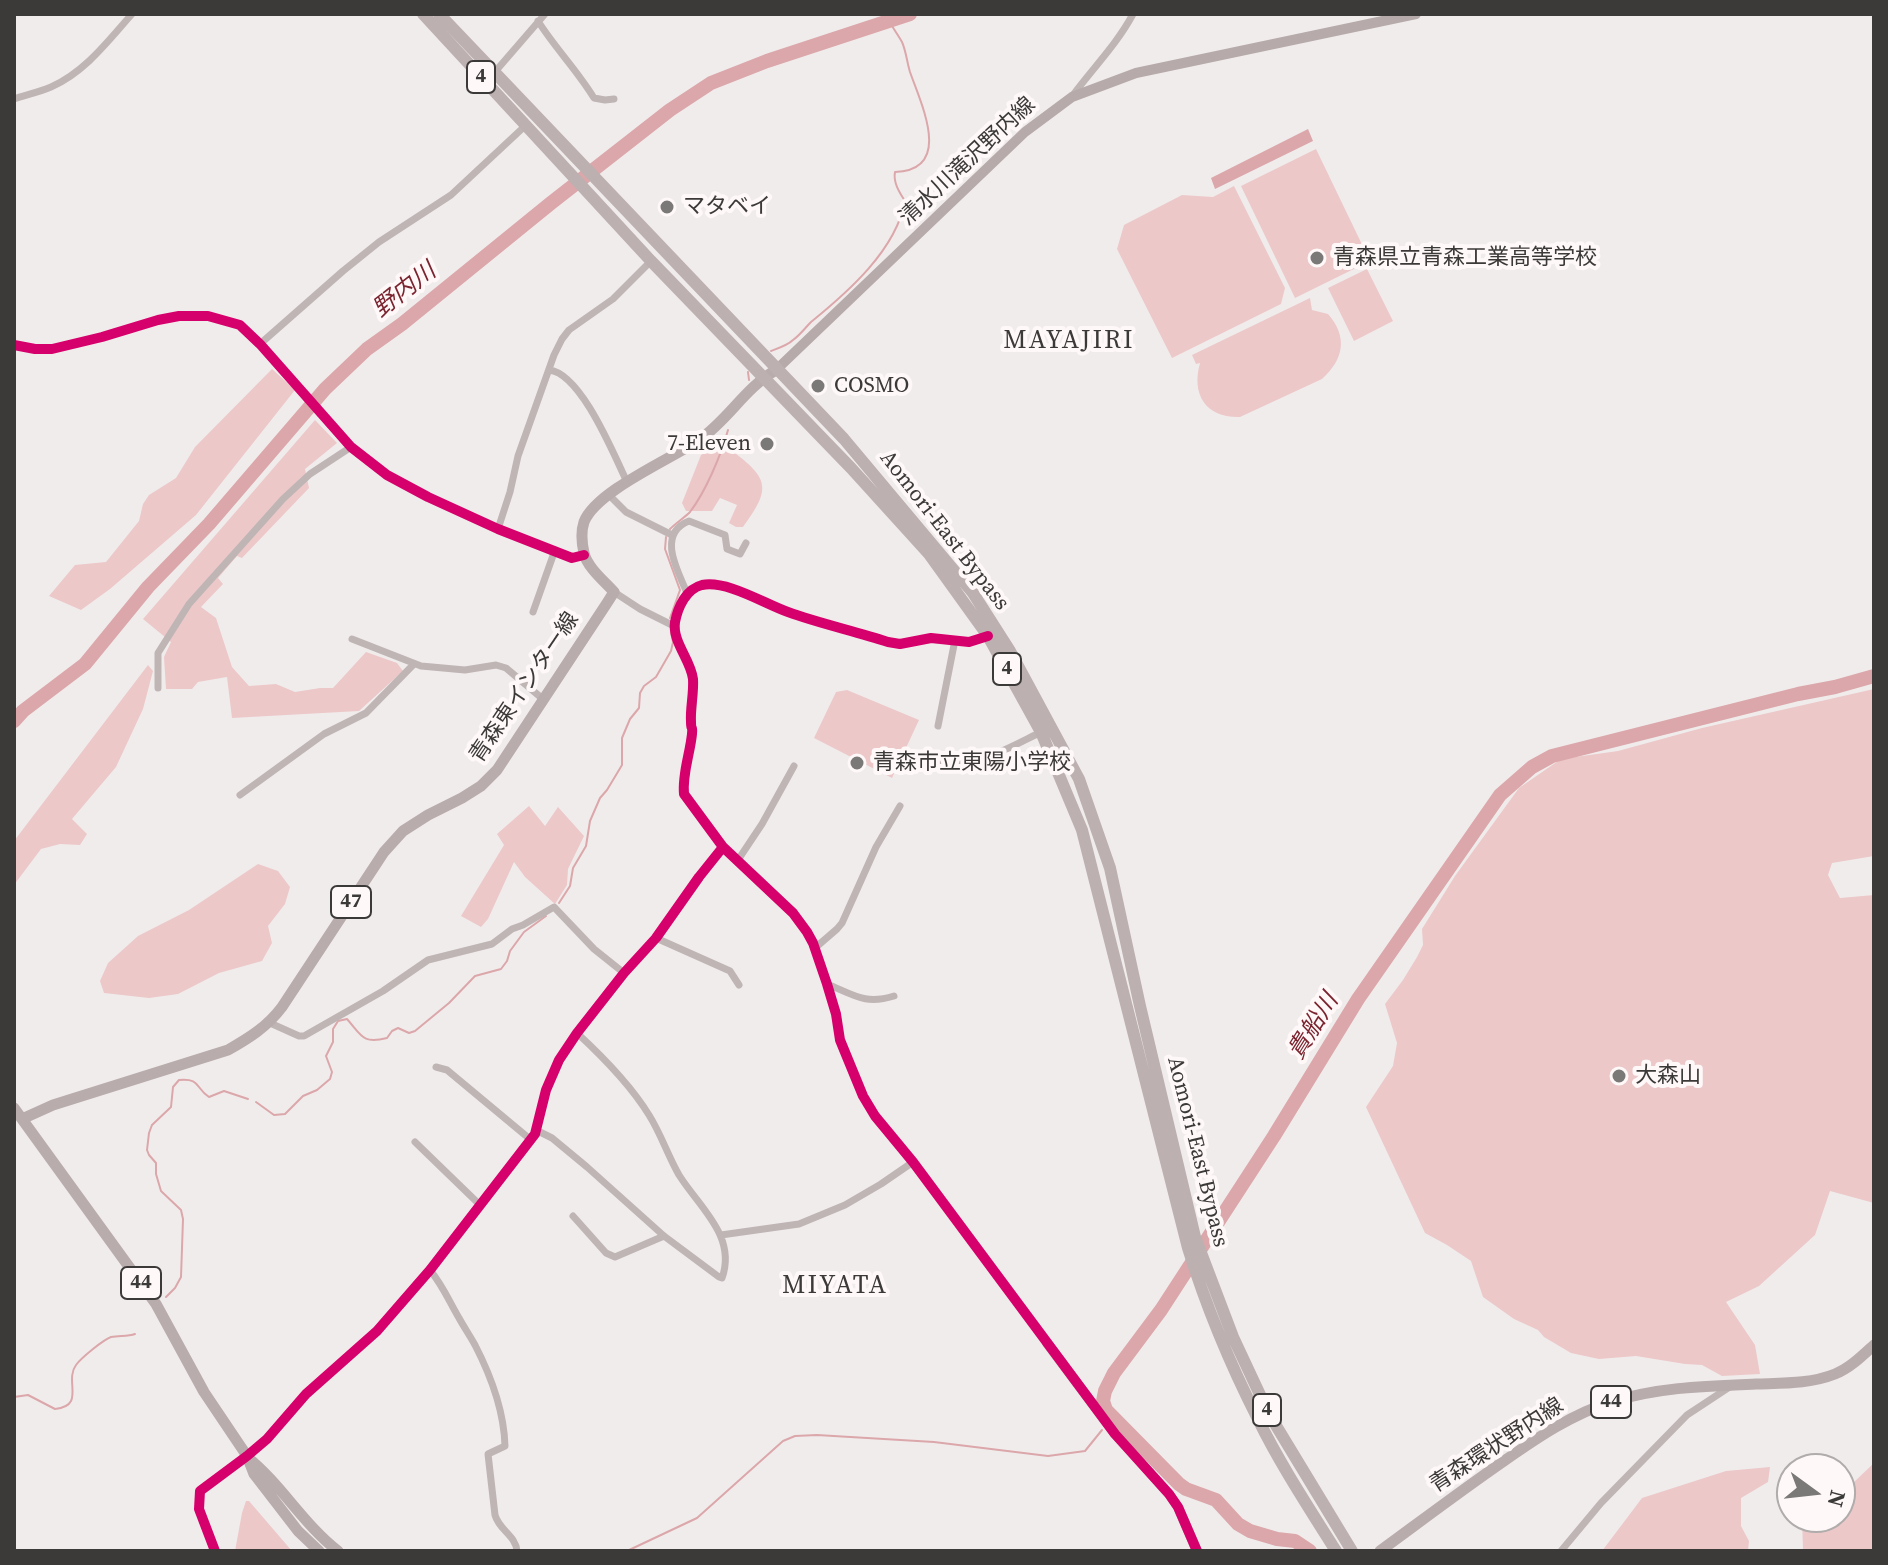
<!DOCTYPE html>
<html>
<head>
<meta charset="utf-8">
<style>
  body { margin:0 }
  #map { position:relative; width:1888px; height:1565px; overflow:hidden; background:#f1ecec; font-family:"Source Serif 4",serif }
  canvas { display:block }
  .frame { position:absolute; inset:0; border:16px solid #3c3939; pointer-events:none }
  .north { position:absolute; left:1776px; top:1453px; width:80px; height:80px; box-sizing:border-box; background:#fef8f8; border:2px solid #b0acac; border-radius:50%; rotate:105deg; font-size:22px; font-weight:700; line-height:32px; text-align:center; color:#3c3939 }
  .north::after { content:''; display:block; margin:auto; width:28px; height:36px; background:#7b7878; clip-path:polygon(50% 0,100% 100%,50% 72%,0 100%) }
</style>
</head>
<body>
<div id="map">
<canvas width="1888" height="1565"></canvas>
<div class="frame"></div>
<div class="north">N</div>
</div>
<script>
const ctx = document.querySelector('canvas').getContext('2d');
ctx.lineJoin = 'round';
function fillPath(path, color) { ctx.fillStyle = color; ctx.fill(path, 'evenodd'); }
function trace(path, color, width, dash) { ctx.strokeStyle = color; ctx.lineWidth = width; ctx.lineCap = dash ? 'butt' : 'round'; ctx.setLineDash(dash || []); ctx.stroke(path); }
function label(font, color, halo, rows, align = 'center') {
  ctx.font = font + ' "Source Serif 4","Noto Sans JP",serif'; ctx.lineWidth = 8; ctx.setLineDash([]); ctx.textBaseline = 'middle'; ctx.strokeStyle = halo; ctx.fillStyle = color; for (const [text, x, y, turn = 0] of rows) {
    ctx.save(); ctx.translate(x, y); ctx.rotate((+turn || 0) * Math.PI / 180); ctx.textAlign = isNaN(turn) ? turn : align; if (halo) ctx.strokeText(text, 0, 0); ctx.fillText(text, 0, 0); ctx.restore();
  }
}
fillPath(new Path2D(`
  M1316,149l54,112 -75,37 -54,-112z
  M1234,186l51,102 -4,16 -109,54 -55,-109 7,-24 58,-30 31,2z
  M1367,269l26,52 -39,20 -26,-53z
  M1310,298l2,12 16,4c20,23 16,45 -6,65l-82,38c-34,1 -49,-22 -40,-54l-4,1 -4,-9z
  M272,369l23,21 -99,125 -86,74 -29,21 -32,-14 26,-31 31,-3 33,-41 4,-17 6,-9 27,-17 19,-31z
  M315,420l22,23 -32,26 4,19 -67,70 -5,-2 -19,22 5,6 -22,23 15,11 16,49 17,19 27,-2 19,8 25,-4h13l33,-36 31,11 6,8 -44,40 -127,7 -5,-41 -29,5 -6,7h-26l-2,-32 7,-15 -28,-23z
  M710,450h21c39,29 40,39 12,77h-7l-7,-4 8,-18 -17,-7 -8,13h-26l-4,-8 19,-48z
  M148,665l5,6 -10,38 -27,58 -44,52 15,15 -7,11 -20,-1 -19,5 -27,36v-44z
  M1874,689v167l-42,7 -4,12 12,23 34,-3v308l-44,-12 -15,44 -56,51 -33,16 29,43 5,29 -38,2 -20,-11 -17,-1 -49,-8 -37,3 -28,-6 -27,-16 -6,-7 -24,-11 -31,-22 -12,-36 -24,-16 -22,-12 -59,-126 27,-41 4,-23 -12,-39 18,-24 14,-23 6,-12 -1,-16 33,-53 64,-88 42,-29 57,-8 84,-23z
  M847,690l72,30 -27,58 -78,-40 22,-46z
  M529,806l16,20 13,-19 26,29 -16,33 -1,16 -12,19 -30,-27 -11,-15 -26,57 -7,8 -20,-11 43,-71 -7,-11z
  M258,864l20,7 12,16 -5,17 -17,22 4,17 -10,18 -43,12 -41,21 -29,4 -45,-5 -4,-12 8,-18 30,-27 51,-26z
  M1874,1463v88h-71l-1,-34h38v-37l14,2z
  M1770,1467l-2,15 -27,16v28l8,15 -1,10h-146l40,-53 84,-27z
  M246,1501h3l43,50h-57l7,-38z`), '#ecc8c9');
fillPath(new Path2D(`
  M1308,129l5,12 -98,48 -4,-11z`), '#dba7aa');
trace(new Path2D(`
  M771,351c8,-3 17,-6 22,-11 7,-5 12,-12 18,-18 37,-30 85,-72 94,-121 -6,-9 -12,-19 -10,-29 59,-2 26,-68 15,-100 -3,-10 -4,-21 -8,-30 -4,-7 -9,-14 -13,-21
  M748,372l1,8
  M670,529c6,-6 14,-11 20,-17 16,-21 31,-57 38,-82
  M666,537l-1,12 15,41 -10,28
  M559,903l11,-17 3,-18 13,-22 4,-25 10,-23 7,-8 15,-25v-27l8,-19 9,-11 1,-15 4,-7 12,-9 15,-26 2,-9 -2,-10
  M256,1102l18,13 11,-1 18,-18 14,-6 13,-11 2,-7 -6,-16 7,-14v-13l5,-8 9,-2c15,17 15,25 40,19l5,-7 6,-3 11,5 6,-2 34,-28 26,-27 26,-7 6,-8 3,-10 14,-19 22,-16
  M166,1297l9,-9 6,-11 2,-58 -2,-9 -20,-19 -5,-17v-11l-7,-8 -2,-5 2,-17 3,-8 19,-18 2,-20 6,-7c22,-2 16,8 30,17l15,-6 24,8
  M14,1397l14,-2 27,14c31,-3 9,-28 21,-44 5,-7 27,-25 35,-28 8,-2 16,0 24,-3
  M627,1551l70,-33 86,-77 12,-5 22,-1 117,7 114,14 37,-5 17,-21`), '#dba7aa', 2);
trace(new Path2D(`
  M14,721l9,-10 62,-47 63,-77 61,-63 116,-135 42,-40 35,-25 149,-121 119,-93 41,-27 56,-22 143,-47
  M1310,1551l-15,-10 -18,-2 -27,-8 -12,-7 -22,-24 -30,-11 -7,-5 -73,-74 -3,-9 2,-10 9,-18 47,-63 113,-174 84,-137 142,-204 32,-28 20,-11 246,-62 37,-7 39,-11`), '#dba7aa', 14);
trace(new Path2D(`
  M538,21c17,27 39,49 56,77l11,2 9,-1
  M494,73l51,-59
  M1073,95c20,-27 44,-51 60,-81
  M14,99c12,-4 25,-7 37,-12 34,-15 57,-46 81,-73
  M260,344l83,-73 36,-29 72,-47 74,-69
  M14,345l21,4h17l50,-12 56,-17 21,-4h29l32,9 20,19 91,103 36,28 41,22 70,32 74,29 12,-3
  M549,370c32,3 65,85 78,112
  M610,496l16,16 46,23
  M498,529l12,-37 8,-36 36,-101 8,-16 7,-9 44,-31 38,-38
  M614,592l26,17 34,17
  M687,593c-9,-22 -31,-59 2,-72l36,14 2,14 13,5 6,-11
  M533,612l22,-62
  M988,636l-19,6 -38,-4 -31,6 -12,-2c-33,-11 -67,-18 -100,-30 -23,-8 -61,-33 -86,-27 -16,4 -24,23 -27,38 -3,20 17,38 18,57 2,37 -5,72 -10,109l1,5 39,53 70,66 14,19 6,11 14,41 9,30 4,26 23,56 12,20 38,46 134,181
  M352,639l69,27 44,4 31,-5 10,3 38,32
  M158,688v-35l31,-49 94,-105 27,-25 41,-27
  M938,726l17,-86
  M916,758c10,3 21,6 31,6 32,2 67,-19 94,-32
  M240,795l84,-61 42,-21 48,-49
  M738,860l24,-36 32,-58
  M656,938l74,33 9,14
  M815,948l22,-19 5,-6 34,-76 24,-41
  M827,984c27,11 38,21 67,12
  M270,1023l29,13h5l79,-45 45,-31 64,-16 20,-15 11,-4 31,-18 40,42 30,24
  M436,1067l11,3 84,70
  M536,1130l16,8 35,29 77,69 55,41 3,1c15,-42 -23,-71 -43,-103 -11,-19 -18,-41 -30,-60 -19,-31 -46,-58 -72,-82
  M415,1142l65,63
  M573,1216l33,37 9,4 49,-21
  M721,1235l78,-11 46,-19 36,-21 32,-22
  M430,1270c13,16 19,31 29,48 5,9 11,18 16,27 16,31 29,66 30,101l-17,8 7,61c4,15 21,21 22,36
  M215,1551l-16,-42 1,-18 47,-35 20,-17 39,-45 71,-63 53,-61 105,-136 11,-44 13,-30 18,-27 47,-60 32,-35 43,-61 24,-30
  M1561,1551l40,-48 86,-88 44,-29`), '#bfb5b5', 7);
trace(new Path2D(`
  M776,370l249,-238 47,-35 64,-24 280,-59
  M1047,1343l68,91 54,60 9,13 19,44`), '#b6aaaa', 10);
trace(new Path2D(`
  M14,1108l142,196 48,88 43,64 7,18 44,57 21,20
  M22,1119l31,-14 175,-55c21,-12 39,-23 54,-43l102,-155 19,-21 25,-16 34,-17 19,-12 16,-16 110,-167 7,-11c-10,-11 -27,-25 -30,-39 -2,-9 -3,-22 0,-31 12,-31 87,-63 115,-82 29,-20 46,-52 77,-70
  M247,1457c34,27 56,67 91,94
  M1380,1551c41,-30 82,-61 124,-90 33,-23 68,-47 107,-59 47,-15 96,-16 145,-18 27,-1 54,0 79,-10 15,-6 27,-18 39,-29`), '#b9acad', 11);
trace(new Path2D(`
  M423,14l228,247 200,207 78,86 59,82 53,96 41,98 106,418c18,58 42,116 70,171 22,45 51,89 78,132
  M439,14l405,425 129,154 37,58 69,128 31,89 30,138 55,231 38,100 36,77 83,137`), '#bdb0b1', 12);
trace(new Path2D(`
  M14,345l21,4h17l50,-12 56,-17 21,-4h29l32,9 20,19 91,103 36,28 41,22 70,32 74,29 12,-3
  M988,636l-19,6 -38,-4 -31,6 -12,-2c-33,-11 -67,-18 -100,-30 -23,-8 -61,-32 -86,-27 -16,4 -24,22 -27,37 -3,20 16,38 18,57 1,15 -3,29 -2,43 0,10 2,2 1,12 -2,20 -10,40 -8,60l39,53 70,66 14,19 6,11 14,41 9,30 4,26 23,56 12,20 38,46 202,272 54,60 9,13 19,44
  M215,1551l-16,-42 1,-18 47,-35 20,-17 39,-45 71,-63 53,-61 105,-136 11,-44 13,-30 18,-27 47,-60 32,-35 43,-61 24,-30`), '#d6006c', 10);
for (const [x, y, r, color] of [
  [667,207,8,"#7b7878"],
  [1317,258,8,"#7b7878"],
  [818,386,8,"#7b7878"],
  [767,444,8,"#7b7878"],
  [857,763,8,"#7b7878"],
  [1619,1076,8,"#7b7878"]
]) { const dot = new Path2D(); dot.arc(x, y, r, 0, 2 * Math.PI); ctx.fillStyle = color; ctx.fill(dot); trace(dot, '#fef8f8', 3); }
for (const [x, y, w] of [
  [481,77,28],
  [1007,669,28],
  [351,902,40],
  [141,1283,40],
  [1611,1402,40],
  [1267,1410,28]
]) { const box = new Path2D(); box.roundRect(x - w / 2, y - 16, w, 32, 6); ctx.fillStyle = '#fef8f8'; ctx.fill(box); trace(box, '#3c3939', 2); }
label('bold 20px', '#3c3939', null, [
  ["4",481,77],
  ["4",1007,669],
  ["47",351,902],
  ["44",141,1283],
  ["44",1611,1402],
  ["4",1267,1410]
]);
label('22px', '#3c3939', '#fef8f8', [
  ["清水川滝沢野内線",968,162,-43],
  ["Aomori-East Bypass",944,531,52],
  ["青森東インター線",525,688,-56],
  ["Aomori-East Bypass",1197,1152,76],
  ["青森環状野内線",1497,1446,-33]
]);
label('22px', '#3c3939', '#fef8f8', [
  ["マタベイ",683,207],
  ["青森県立青森工業高等学校",1333,258],
  ["COSMO",834,386],
  ["7-Eleven",751,444,"right"],
  ["青森市立東陽小学校",873,763],
  ["大森山",1635,1076]
], 'left');
label('italic 24px', '#7a242f', '#fef8f8', [
  ["野内川",405,291,-38],
  ["貴船川",1314,1027,-58]
]);
ctx.letterSpacing = '2px';
label('26px', '#3c3939', '#fef8f8', [
  ["MAYAJIRI",1069,341],
  ["MIYATA",835,1286]
]);
ctx.letterSpacing = '0px';
</script>
</body>
</html>
